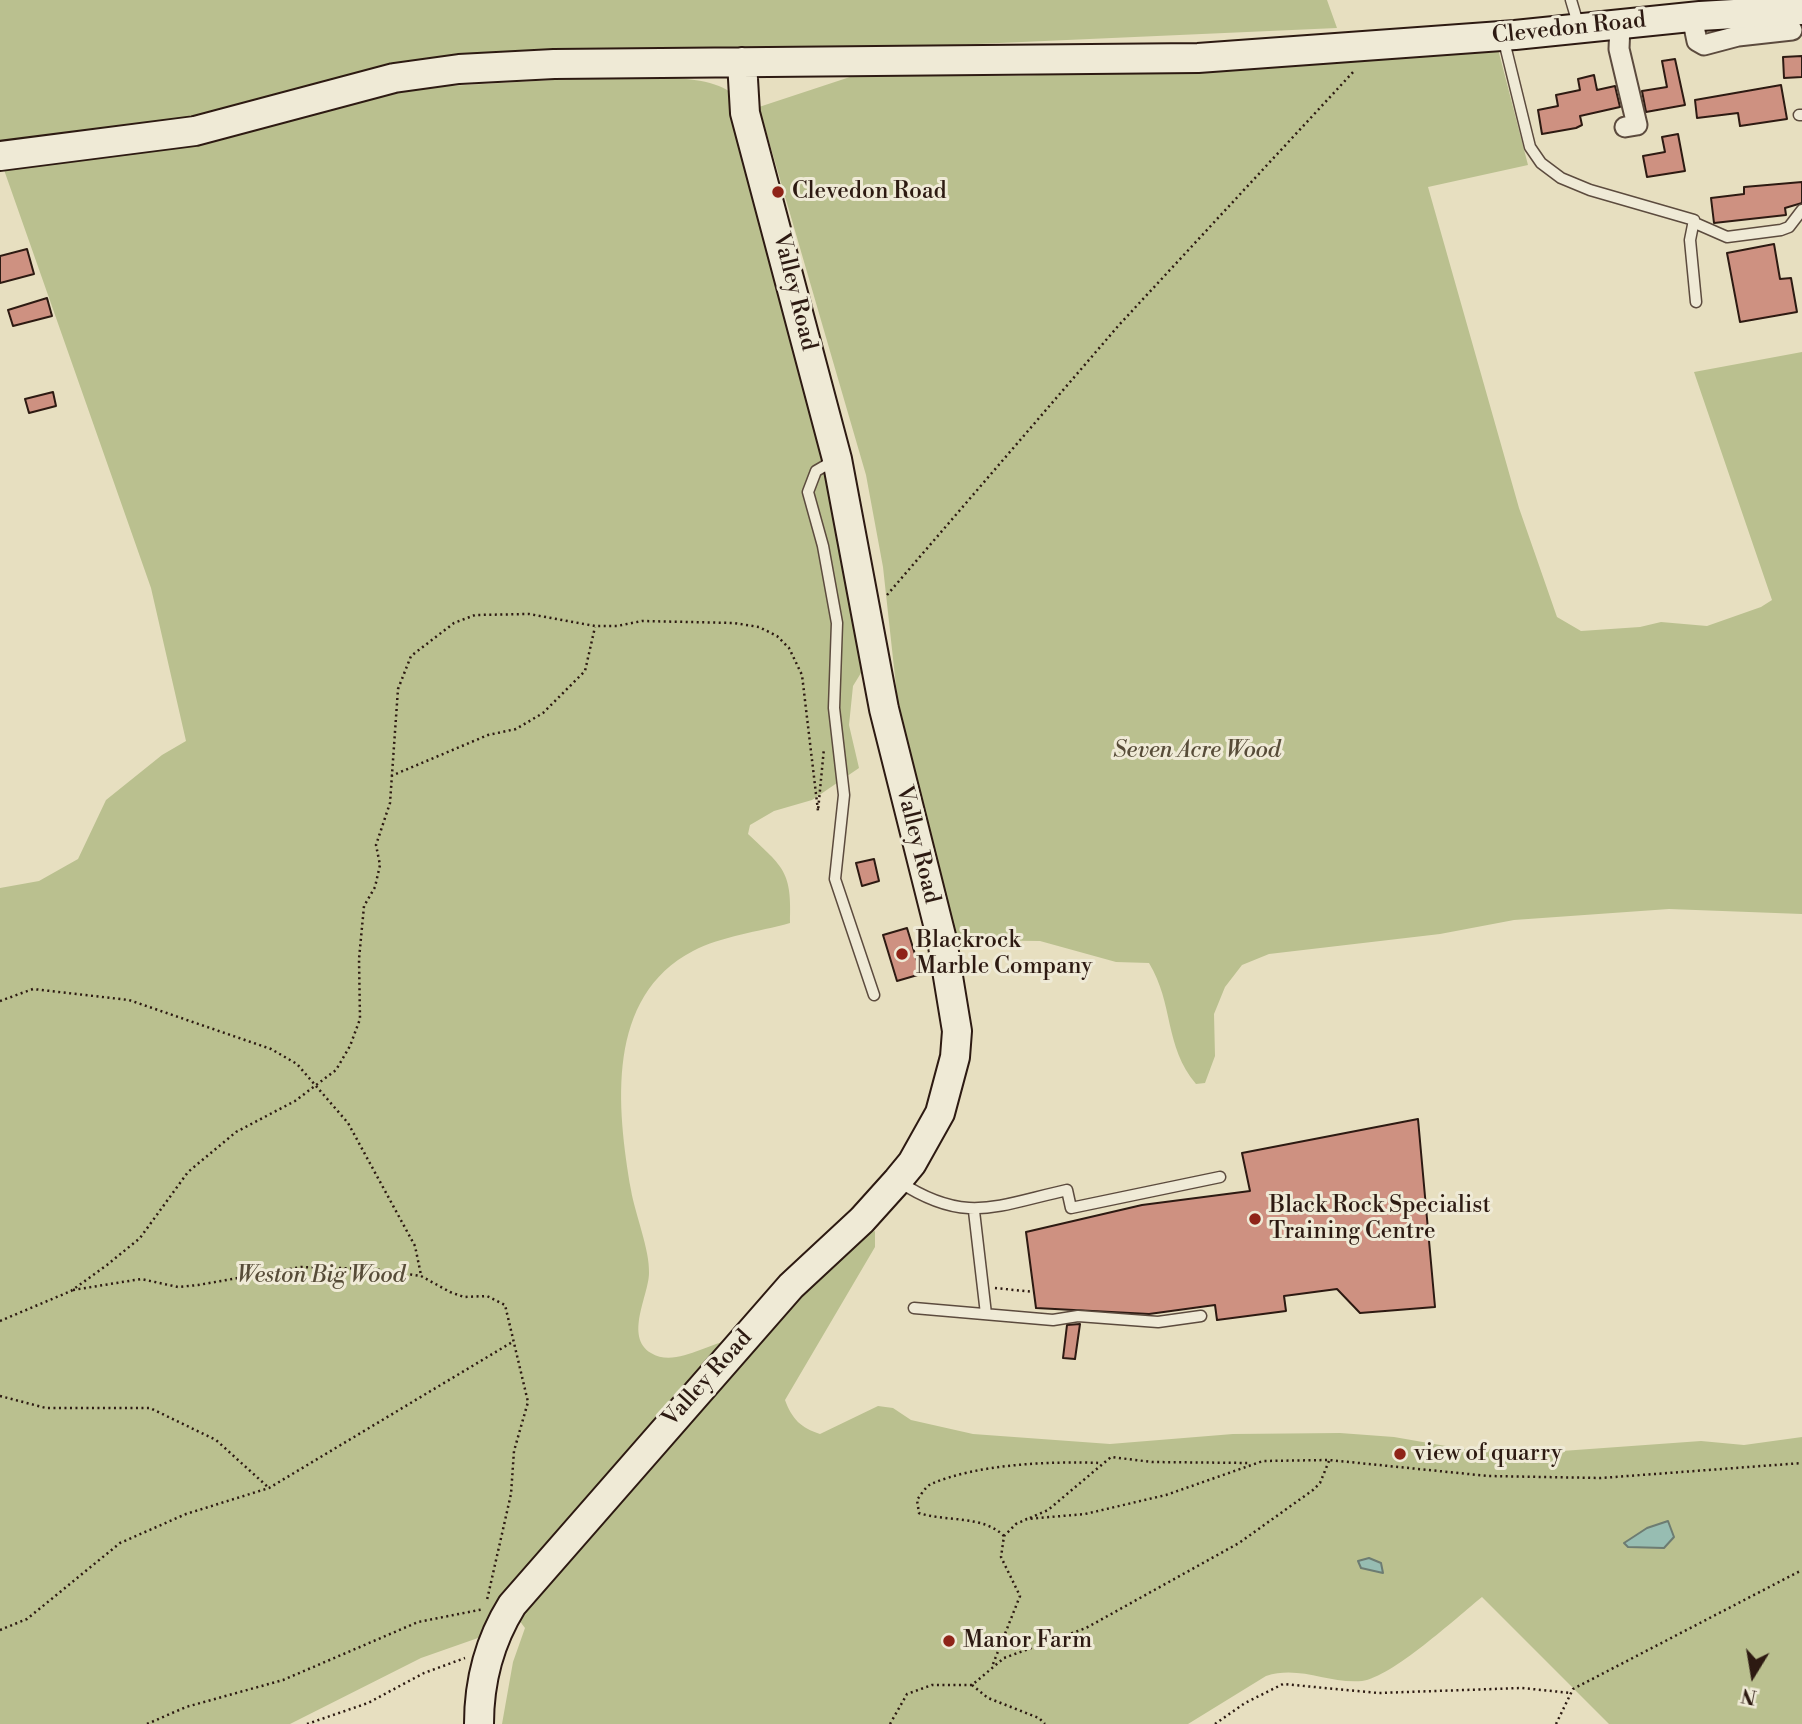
<!DOCTYPE html>
<html>
<head>
<meta charset="utf-8">
<style>
  body { margin:0 }
  #map { position:relative; width:1802px; height:1724px; overflow:hidden; background:#e7dfc0; font-family:"Libre Bodoni",serif }
  canvas { display:block }
  .north { position:absolute; left:1718px; top:1640px; width:70px; height:70px; -webkit-text-stroke:5px #efead6; paint-order:stroke; rotate:191deg; font-size:19px; font-weight:700; line-height:28px; text-align:center; color:#2d1a12 }
  .north::after { content:''; display:block; margin:auto; width:24px; height:32px; background:#2d1a12; clip-path:polygon(50% 0,100% 100%,50% 72%,0 100%) }
</style>
</head>
<body>
<div id="map">
<canvas width="1802" height="1724"></canvas>
<div class="north">N</div>
</div>
<script>
const ctx = document.querySelector('canvas').getContext('2d');
ctx.lineJoin = 'round';
function fillPath(path, color) { ctx.fillStyle = color; ctx.fill(path, 'evenodd'); }
function trace(path, color, width, dash) { ctx.strokeStyle = color; ctx.lineWidth = width; ctx.lineCap = dash ? 'butt' : 'round'; ctx.setLineDash(dash || []); ctx.stroke(path); }
function label(font, color, halo, rows, align = 'center') {
  ctx.font = font + ' "Libre Bodoni",serif'; ctx.lineWidth = 6; ctx.setLineDash([]); ctx.textBaseline = 'middle'; ctx.strokeStyle = halo; ctx.fillStyle = color; for (const [text, x, y, turn = 0] of rows) {
    ctx.save(); ctx.translate(x, y); ctx.rotate((+turn || 0) * Math.PI / 180); ctx.textAlign = isNaN(turn) ? turn : align; if (halo) ctx.strokeText(text, 0, 0); ctx.fillText(text, 0, 0); ctx.restore();
  }
}
fillPath(new Path2D(`
  M0,0h1327l10,28 -495,22 -291,4 -184,16 -194,53 -173,21z
  M1498,49l30,116 -100,22 91,321 38,109 24,14 59,-4 21,-5 46,4 54,-19 11,-7 -78,-228 108,-20v562l-133,-5 -155,11 -74,14 -171,20 -27,11 -17,22 -11,27 1,42 -10,27 -9,1c-32,-38 -22,-80 -47,-121l-33,-1 -76,-21 -83,-1 -51,-136 -22,-95 13,-14 -14,-128 -17,-92 -107,-368 94,-31h168z
  M588,78c36,1 114,-7 142,14l145,558 -22,36 -4,39 10,43 -47,32 -38,11 -24,14 -2,9c36,34 44,37 42,89 -32,9 -68,13 -97,28 -88,46 -76,157 -62,239 4,24 19,60 18,83 0,22 -25,64 2,80 24,15 56,-10 81,-13l-254,298 -57,20 -131,66h-290v-836l39,-7 39,-22 28,-59 56,-45 24,-14 -35,-153 -148,-421 410,-79z
  M875,1231v16l-90,153c7,19 16,28 35,34l58,-28 15,2 18,12 62,14 137,10 123,-10 107,-1 54,4 69,12 99,2 139,-10 43,4 58,-8v287h-193l-127,-127c-26,21 -90,80 -120,84 -34,3 -62,-16 -96,-5l-78,48h-686l11,-62 12,-34 -9,-12 233,-270 108,-109z`), '#bac08f');
const water = new Path2D(`
  M1668,1521l6,16 -10,11 -36,-1 -4,-4 23,-15z
  M1369,1558l12,5 2,10 -22,-5 -3,-7z`);
fillPath(water, '#97bdb2');
trace(water, '#6d7c72', 2);
const building = new Path2D(`
  M1802,56v21l-18,1 -1,-21z
  M1675,59l10,46 -39,7 -4,-21 25,-4 -5,-26z
  M1594,75l3,15 18,-4 5,21 -40,9 2,9 -6,3 -34,6 -4,-24 20,-4 -2,-11 24,-5 -2,-11z
  M1781,85l6,34 -47,7 -2,-13 -41,5 -2,-18z
  M1678,134l7,37 -38,6 -4,-21 22,-4 -3,-15z
  M1802,182v21l-17,5 1,7 -72,8 -3,-25 33,-4v-7z
  M1774,244l6,35 11,-1 6,34 -57,10 -13,-69z
  M27,249l7,25 -34,9v-27z
  M47,298l5,18 -39,10 -5,-16z
  M53,392l3,14 -27,7 -4,-14z
  M874,859l5,22 -17,5 -6,-23z
  M907,928l14,46 -24,7 -14,-46z
  M1418,1119l17,188 -75,6 -23,-24 -53,7 2,15 -69,9 -2,-15 -66,9 -113,-6 -10,-76 116,-27 108,-14 -8,-38z
  M1080,1324l-5,35 -12,-1 4,-33z`);
fillPath(building, '#ce9181');
trace(building, '#2d1a12', 2);
const lane = new Path2D(`
  M1571,0l8,27
  M1503,37l27,110 11,16 20,15 29,12 104,30 -4,20 6,62
  M1799,115h3
  M1695,223l32,14 54,-7 8,-3 13,-17
  M835,460l-19,11 -8,21 15,54 14,77 -3,85 10,87 -9,84 39,116
  M898,1181c67,44 97,25 169,9l4,18 149,-31
  M974,1211l12,103
  M914,1308l139,12 25,-4 80,6 43,-6`);
const street = new Path2D(`
  M1692,17l5,24 7,4 34,-9 54,-6
  M1620,24l-1,25 18,76 -12,2`);
const secondary = new Path2D(`
  M0,156l195,-25 199,-53 65,-9 95,-5 644,-6 317,-23 185,-19 102,-6
  M479,1724c0,-44 10,-82 33,-119l279,-319 71,-66 36,-40 14,-17 28,-50 15,-56 2,-26 -15,-91 -58,-231 -47,-250 -92,-346 -3,-51`);
trace(lane, '#5c4b3e', 13);
trace(street, '#5c4b3e', 23);
trace(secondary, '#2d1a12', 32);
trace(new Path2D(`
  M887,595l232,-270 236,-255
  M391,776l97,-41 28,-6 27,-16 42,-42 10,-44
  M0,1001l33,-12 96,11 142,49 26,15 51,59 67,123 6,29
  M995,1288l39,4
  M73,1290l68,-11 37,8 20,-2 103,-18 73,2 47,7 29,16 14,5 23,-1 18,9 23,97 -14,49 -3,43 -24,106
  M0,1321l71,-30 36,-26 33,-27 48,-66 48,-40 59,-31 41,-31 14,-24 10,-27 -1,-60 5,-53 11,-19 5,-22 -4,-20 14,-42 8,-114 13,-33 43,-33 21,-8 54,-1 66,12h22l25,-5 92,2 25,4 18,9 12,12 13,27 16,136 6,-63
  M0,1396l46,12h104l66,32 53,48
  M1030,1518l18,-8 63,-53 41,5 98,1
  M1004,1536c-21,-21 -58,-14 -85,-23l-2,-13c4,-5 8,-13 14,-16 46,-20 120,-23 170,-21
  M0,1630l27,-11 93,-76 66,-29 83,-26 245,-147
  M993,1664l27,-68 -19,-39 3,-21 12,-12 11,-5 58,-5 81,-19 97,-34 66,-1 159,16 113,2 201,-15
  M972,1685l16,13 51,20 6,6
  M147,1724l39,-17 97,-27 135,-58 66,-13
  M307,1724l61,-21 56,-30 41,-15
  M890,1724l17,-30 25,-9h40l32,-27 82,-30 153,-85 74,-53 7,-7 9,-22
  M1215,1724l30,-21 38,-19 95,9 144,-5 49,5
  M1556,1724l17,-35 229,-119`), '#2d1a12', 2.5, [2, 3.5]);
trace(lane, '#efead6', 10);
trace(street, '#efead6', 19);
trace(secondary, '#efead6', 28);
for (const [x, y, r, color] of [
  [778,192,7,"#8f2418"],
  [902,954,7,"#8f2418"],
  [1255,1219,7,"#8f2418"],
  [1400,1454,7,"#8f2418"],
  [949,1641,7,"#8f2418"]
]) { const dot = new Path2D(); dot.arc(x, y, r, 0, 2 * Math.PI); ctx.fillStyle = color; ctx.fill(dot); trace(dot, '#efead6', 2.5); }
label('23px', '#2d1a12', '#efead6', [
  ["Clevedon Road",1569,29,-6],
  ["Valley Road",794,292,76],
  ["Valley Road",917,845,76],
  ["Valley Road",708,1379,-48]
]);
label('23px', '#2d1a12', '#efead6', [
  ["Clevedon Road",792,192],
  ["Blackrock",916,941],
  ["Marble Company",916,967],
  ["Black Rock Specialist",1269,1206],
  ["Training Centre",1269,1232],
  ["view of quarry",1414,1454],
  ["Manor Farm",963,1641]
], 'left');
label('italic 23px', '#574c38', '#efead6', [
  ["Seven Acre Wood",1197,751],
  ["Weston Big Wood",321,1276]
]);
</script>
</body>
</html>
